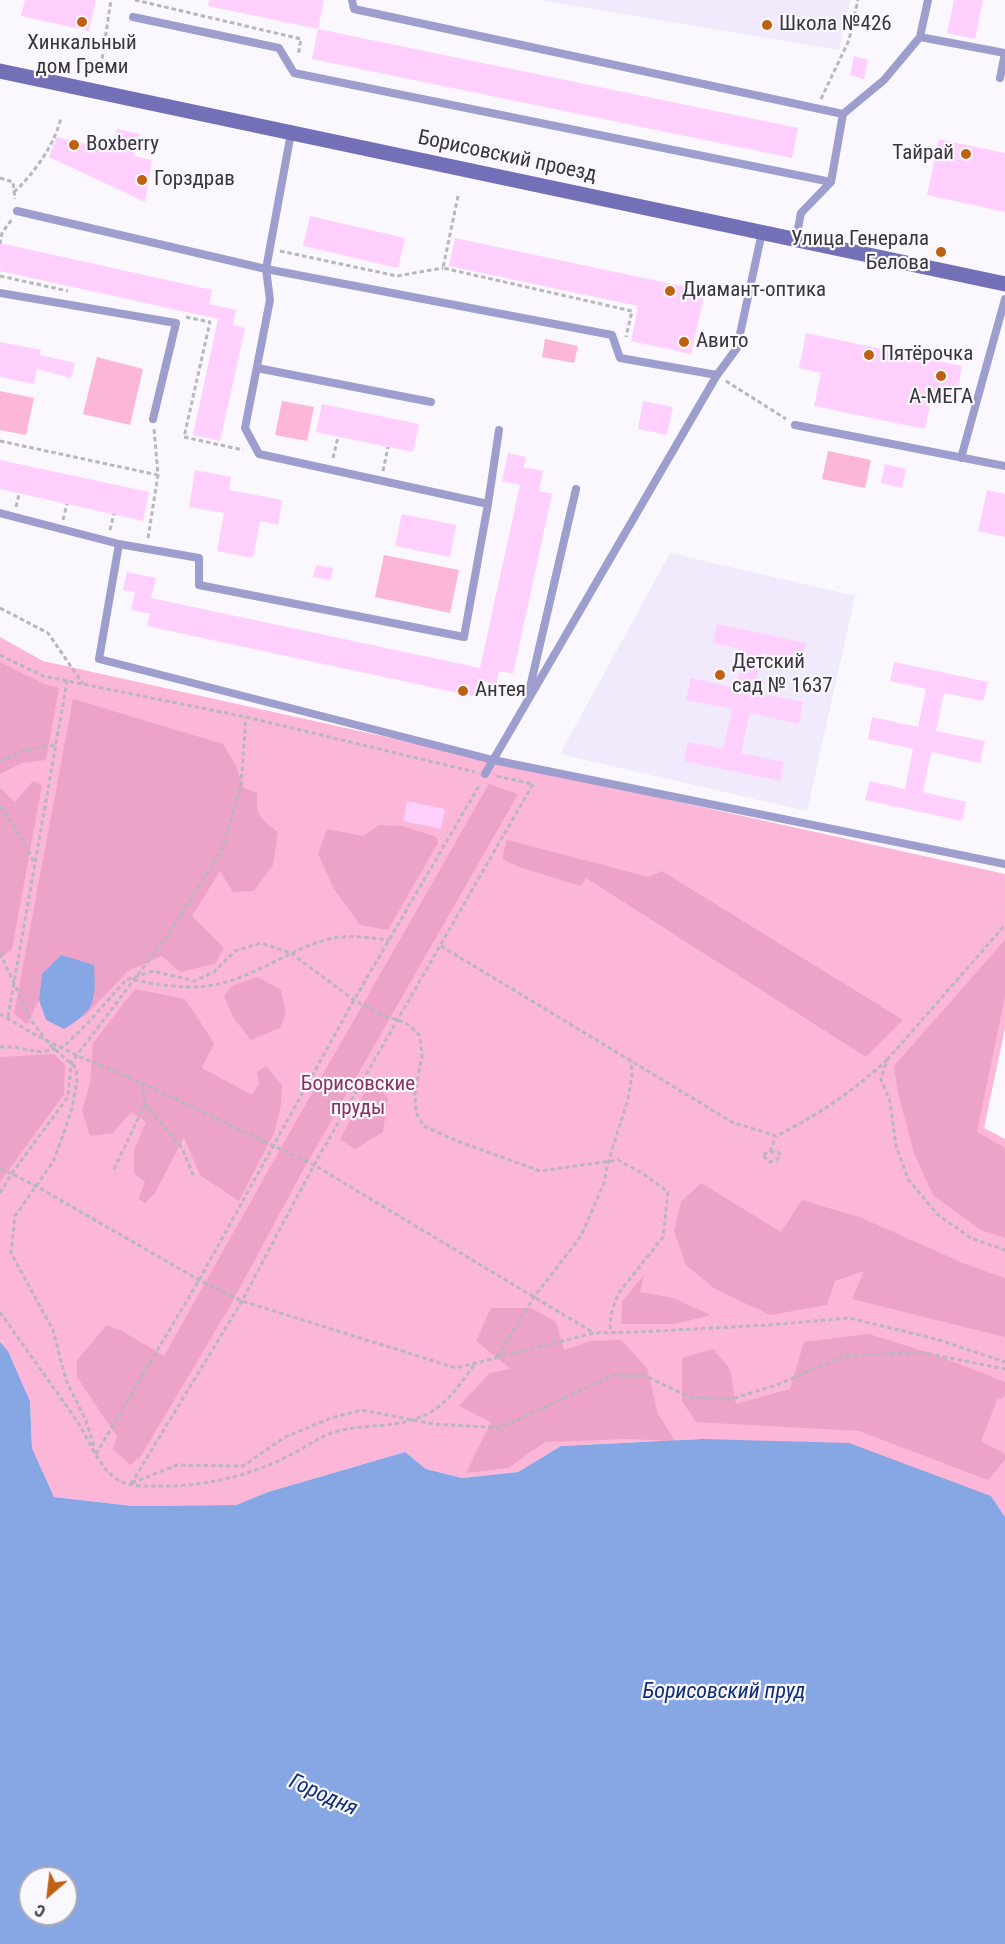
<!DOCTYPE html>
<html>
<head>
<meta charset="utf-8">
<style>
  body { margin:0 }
  #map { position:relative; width:1005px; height:1944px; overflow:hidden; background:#faf7fe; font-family:"Roboto Condensed",sans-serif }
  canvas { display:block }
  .north { position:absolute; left:18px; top:1866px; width:60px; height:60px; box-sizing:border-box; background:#faf7fe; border:2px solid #acaab0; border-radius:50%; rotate:208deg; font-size:16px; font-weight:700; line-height:24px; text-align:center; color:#38363b }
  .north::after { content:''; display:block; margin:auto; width:21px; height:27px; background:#be6111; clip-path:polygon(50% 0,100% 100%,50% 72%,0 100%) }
</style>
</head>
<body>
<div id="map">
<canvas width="1005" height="1944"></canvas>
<div class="north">С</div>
</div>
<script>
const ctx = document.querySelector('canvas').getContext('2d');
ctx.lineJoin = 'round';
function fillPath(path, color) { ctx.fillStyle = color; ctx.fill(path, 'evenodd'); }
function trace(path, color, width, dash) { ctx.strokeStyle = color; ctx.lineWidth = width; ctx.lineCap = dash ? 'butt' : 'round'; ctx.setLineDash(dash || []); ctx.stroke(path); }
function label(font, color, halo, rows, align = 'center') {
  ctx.font = font + ' "Roboto Condensed",sans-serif'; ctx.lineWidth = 4.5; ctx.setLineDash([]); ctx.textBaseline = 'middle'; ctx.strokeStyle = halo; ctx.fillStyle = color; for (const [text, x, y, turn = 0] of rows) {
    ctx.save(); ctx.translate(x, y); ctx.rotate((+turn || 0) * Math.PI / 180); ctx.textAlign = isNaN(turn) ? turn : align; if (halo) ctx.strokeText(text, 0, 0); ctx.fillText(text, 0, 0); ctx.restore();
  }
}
fillPath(new Path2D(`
  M539,0h311l-11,50z
  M670,553l185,43 -48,215 -247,-57z`), '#f1e9fc');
fillPath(new Path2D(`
  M545,339l33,7 -4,17 -32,-6z
  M97,357l46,12 -13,56 -47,-11z
  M0,391l34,7 -8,37 -26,-5z
  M282,401l32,6 -7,34 -32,-6z
  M828,451l43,9 -6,28 -43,-9z
  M384,555l75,15 -9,43 -75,-16z
  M0,637l43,24 962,213v154l-21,100 21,11v378l-14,-21 -289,-57 -141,7 -43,26 -56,6 -36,-9 -21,-17 -137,40 -32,13 -103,1 -79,-9 -22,-49 -2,-47 -22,-50 -8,-9z`), '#fcb6d7');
fillPath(new Path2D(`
  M0,662l47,23 12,3 -13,72 -24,3 -22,11z
  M73,699l150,45 12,20 9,24 13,5c-1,24 4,26 21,39l-5,33 -19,26 -21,1 -13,-21 -28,45 32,32 -9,16 -35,8 -18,-16 -34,15 -45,47 12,-22 -53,-22 -3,26 -12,24 -13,-10z
  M33,781l9,4 -30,164 -12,10v-171l15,14z
  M489,784l29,10 -215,376 -73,136 -89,150 -11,9 -17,-16 4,-12 -40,-60v-17l30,-35 15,6 42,25 122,-217z
  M379,825l23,1 35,11 1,6 -50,87 -28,-5 -26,-36 -16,-35 9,-25 36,7z
  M507,840l142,37 13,-6 241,149 -37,37 -280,-179 -5,8 -62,-19 -17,-8z
  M1005,940v56l-28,136 28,16v90l-24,-8 -48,-35 -19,-42 -16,-60 -4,-27z
  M258,977l23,13 5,24 -6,14 -29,12 -18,-23 -9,-21 9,-11z
  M135,989l50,10 29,44 -12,25 50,27 7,-11 -2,-12 9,-6 16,19 -1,19 -6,27 -36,70 -39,-26 -16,-38 -29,56 -10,10 -7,-4 7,-17 -11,-9v-23l12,-28 -15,-10 -18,21 -23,3 -8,-25 8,-28 3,-40z
  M54,1054l11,11 -1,29 -64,88v-125z
  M372,1079l16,20 -5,33 -28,17 -15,-10z
  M701,1183l80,49 21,-32 60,18 103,46 40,14v59l-153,-38 12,-28 -29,10 -8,24 -57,10 -55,-26 -29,-24 -12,-34 7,-29z
  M644,1275l-4,17 33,6 38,17 -37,9h-53l1,-23z
  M491,1308h40l25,14 8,28 27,-9 30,-1 26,28 11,46 17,27 -49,-2 -81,3 -37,26 -42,5 25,-51 -32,-16 31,-33 21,-4 -35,-28z
  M869,1334l67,21 69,27v14l-8,4 -16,41 24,13v6l-17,20 -129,-49 -163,-9 -14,-21v-43l31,-9 17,20 6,35 54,-15 14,-47z`), '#eda3c7');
fillPath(new Path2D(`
  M61,955l33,10c2,36 2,45 -30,64l-18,-9 -7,-20 3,-26z
  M0,1342l8,9 22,50 2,47 22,49 79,9 103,-1 32,-13 137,-40 21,17 36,9 56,-6 43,-26 141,-7 147,4 142,53 14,21v427h-1005zM30,1878h36v36h-36z`), '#86a6e4');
fillPath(new Path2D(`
  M25,0h71l-7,31 -68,-15z
  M209,0h115l-6,29 -110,-23z
  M954,0h29l-8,39 -28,-6z
  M318,29l480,99 -6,30 -480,-99z
  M854,56l14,4 -4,19 -14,-4z
  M117,129l23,5 -6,22 18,4 -7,42 -96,-45 8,-20 55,14z
  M939,139l66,14v59l-78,-17z
  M310,216l95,22 -7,30 -95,-22z
  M455,238l250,53 -14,63 -60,-13 7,-35 -189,-40z
  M0,243l212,47 -3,14 27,6 -3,15 12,3 -25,113 -27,-6 25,-116 -218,-48z
  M806,333l156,33 -7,35 -23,-5 -7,33 -111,-23 7,-33 -22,-5z
  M0,342l41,8 -1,5 35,8 -4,15 -34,-9 -3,15 -34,-7z
  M643,401l30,6 -6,28 -29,-6z
  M322,404l97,20 -6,28 -97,-20z
  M508,453l18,4 -2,10 19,4 -4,20 13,3 -39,180 -14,-3 -3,14 -16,-4 -3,16 -330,-71 3,-12 -19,-4 4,-18 -12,-2 4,-18 29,6 -5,20 329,70 40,-183 -18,-4z
  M0,460l149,32 -6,29 -143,-32z
  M885,464l21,5 -4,19 -21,-5z
  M195,470l36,7 -2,13 53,10 -4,25 -18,-4 -7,37 -36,-7 7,-38 -35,-6z
  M987,490l18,4v43l-27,-6z
  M402,514l54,11 -6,32 -55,-11z
  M316,565l17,3 -2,12 -18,-3z
  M717,624l89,19 -4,19 -40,-9 -8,39 49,10 -4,22 -49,-11 -9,40 43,9 -4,19 -96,-20 4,-19 35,7 9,-40 -46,-9 5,-22 45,10 8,-38 -31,-7z
  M894,662l94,20 -5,19 -39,-8 -8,38 49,10 -5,22 -49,-11 -8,40 43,10 -4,19 -97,-21 5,-19 35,8 8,-40 -45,-10 4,-22 46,10 8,-38 -36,-8z
  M407,801l38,8 -4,20 -38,-8z`), '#ffd0fd');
trace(new Path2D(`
  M135,0l166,39 -3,17
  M101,66l10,-66
  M821,99l28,-59 9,-40
  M0,178l13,4 2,17
  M14,192c19,-17 42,-49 47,-75
  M458,196l-15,72 189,43 -6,26
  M0,244l2,-11 10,-14
  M280,251l117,25 46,-8
  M0,276l68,15
  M186,317l24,5 -26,115 59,13
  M726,381l60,38
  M0,441l158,34
  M333,458l5,-21
  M383,471l5,-24
  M16,507l3,-13
  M63,520l4,-16
  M110,530l4,-16
  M148,538l10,-63 -4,-46
  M0,608l48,25 35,51
  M0,655l43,21 203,41 229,55
  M0,761l22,-10 34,-6
  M0,806l20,29 14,27
  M441,946l291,176 44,14c41,-20 77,-45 111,-76l-6,19 9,23 6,44 12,33 29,35 34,24 34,12
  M0,953l31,67 18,24 27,24 1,13 -5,27 -9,27 -10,27 -38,54 -4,37 42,77 13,50 20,41 8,25
  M134,980c30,6 63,11 92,2 36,-10 67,-34 103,-43 19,-5 41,-1 60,1
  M0,1014l32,19 46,23 64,27 172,82 280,168
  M8,1017l59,-336
  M0,1047h13l28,5 22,-5 23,-22 40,-45 27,-9 41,10 20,-9 21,-21 26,-8 30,10 63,47 30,16 14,4 11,5 11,11 2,20 -7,37 1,20 8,13 33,15 83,30 78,-11 24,13 26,19 -5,45 -45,57 -7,20 -1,17
  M887,1060l118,-135
  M145,1104l37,44 12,29
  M770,1152h8l3,3 -5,5 -6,2 -8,-7 8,-3 6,-16
  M0,1168l36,18 163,94 43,21 214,67 138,-35 44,-1 130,-7 81,-7 87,21 69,23
  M114,1169l31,-65 -3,-21
  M0,1193l12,-20 56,-76 3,-34 96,-127 55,-86 19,-65 5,-68
  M0,1312c26,38 53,74 79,112 11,18 20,44 39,56 11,7 27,6 40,6 47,1 95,-11 136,-33 14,-7 25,-16 40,-21 30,-9 61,-3 89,-16 23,-10 37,-32 51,-51
  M497,1357l37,-60 47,-61 23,-53 3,-17 21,-67 4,-24 -1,-14
  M96,1454l103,-174 155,-280 126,-216
  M132,1483l45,-18 66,1 42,-29 46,-19 31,-8 71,14 67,4 113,-53 33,1 43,21 43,2 47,-15 64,-28 77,-4 85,17
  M131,1484l111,-183 72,-136 219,-381 -37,-8`), '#b9b6bc', 3, [4.5, 3]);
trace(new Path2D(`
  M352,0l2,9 489,105
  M928,0l-8,37 85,16
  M133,17l146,31 15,25 537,109
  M1000,78l5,-25
  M291,133l-25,136 4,31 -25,128 14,26 229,50 11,-74
  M17,211l249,58 346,66 8,23 97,17
  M796,239l5,-26 30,-31 12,-68 41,-34 36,-43
  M0,293l176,30 -23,96
  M257,368l174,34
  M795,425l210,41
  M961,458l44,-159
  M0,513l119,31 -20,115 394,101 512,104
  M119,544l80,14v27l265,52 24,-133
  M528,696l48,-207
  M485,774l232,-399 20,-27 25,-116`), '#9d9dce', 8);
trace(new Path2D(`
  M0,71l1005,213`), '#7370b7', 15);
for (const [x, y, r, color] of [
  [82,22,6,"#be6111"],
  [767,25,6,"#be6111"],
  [74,145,6,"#be6111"],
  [966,154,6,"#be6111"],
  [142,180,6,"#be6111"],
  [941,252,6,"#be6111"],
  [670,291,6,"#be6111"],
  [684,342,6,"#be6111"],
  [869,355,6,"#be6111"],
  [941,376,6,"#be6111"],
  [720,675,6,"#be6111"],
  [463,691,6,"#be6111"]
]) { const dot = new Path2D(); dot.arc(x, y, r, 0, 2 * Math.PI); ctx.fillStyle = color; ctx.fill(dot); trace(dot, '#faf7fe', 2); }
label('21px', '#38363b', '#faf7fe', [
  ["Школа №426",779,25],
  ["Хинкальный",82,44,"center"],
  ["дом Греми",82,68,"center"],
  ["Boxberry",86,145],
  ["Тайрай",954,154,"right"],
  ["Горздрав",154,180],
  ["Улица Генерала",929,240,"right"],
  ["Белова",929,264,"right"],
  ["Диамант-оптика",682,291],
  ["Авито",696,342],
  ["Пятёрочка",881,355],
  ["А-МЕГА",941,398,"center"],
  ["Детский",732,663],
  ["сад № 1637",732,687],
  ["Антея",475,691]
], 'left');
label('21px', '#38363b', '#faf7fe', [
  ["Борисовский проезд",507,157,12]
]);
label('21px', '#863161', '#faf7fe', [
  ["Борисовские",358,1085],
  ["пруды",358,1109]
]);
label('italic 22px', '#0e2e75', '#faf7fe', [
  ["Борисовский пруд",724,1692],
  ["Городня",323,1796,24]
]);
</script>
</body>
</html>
